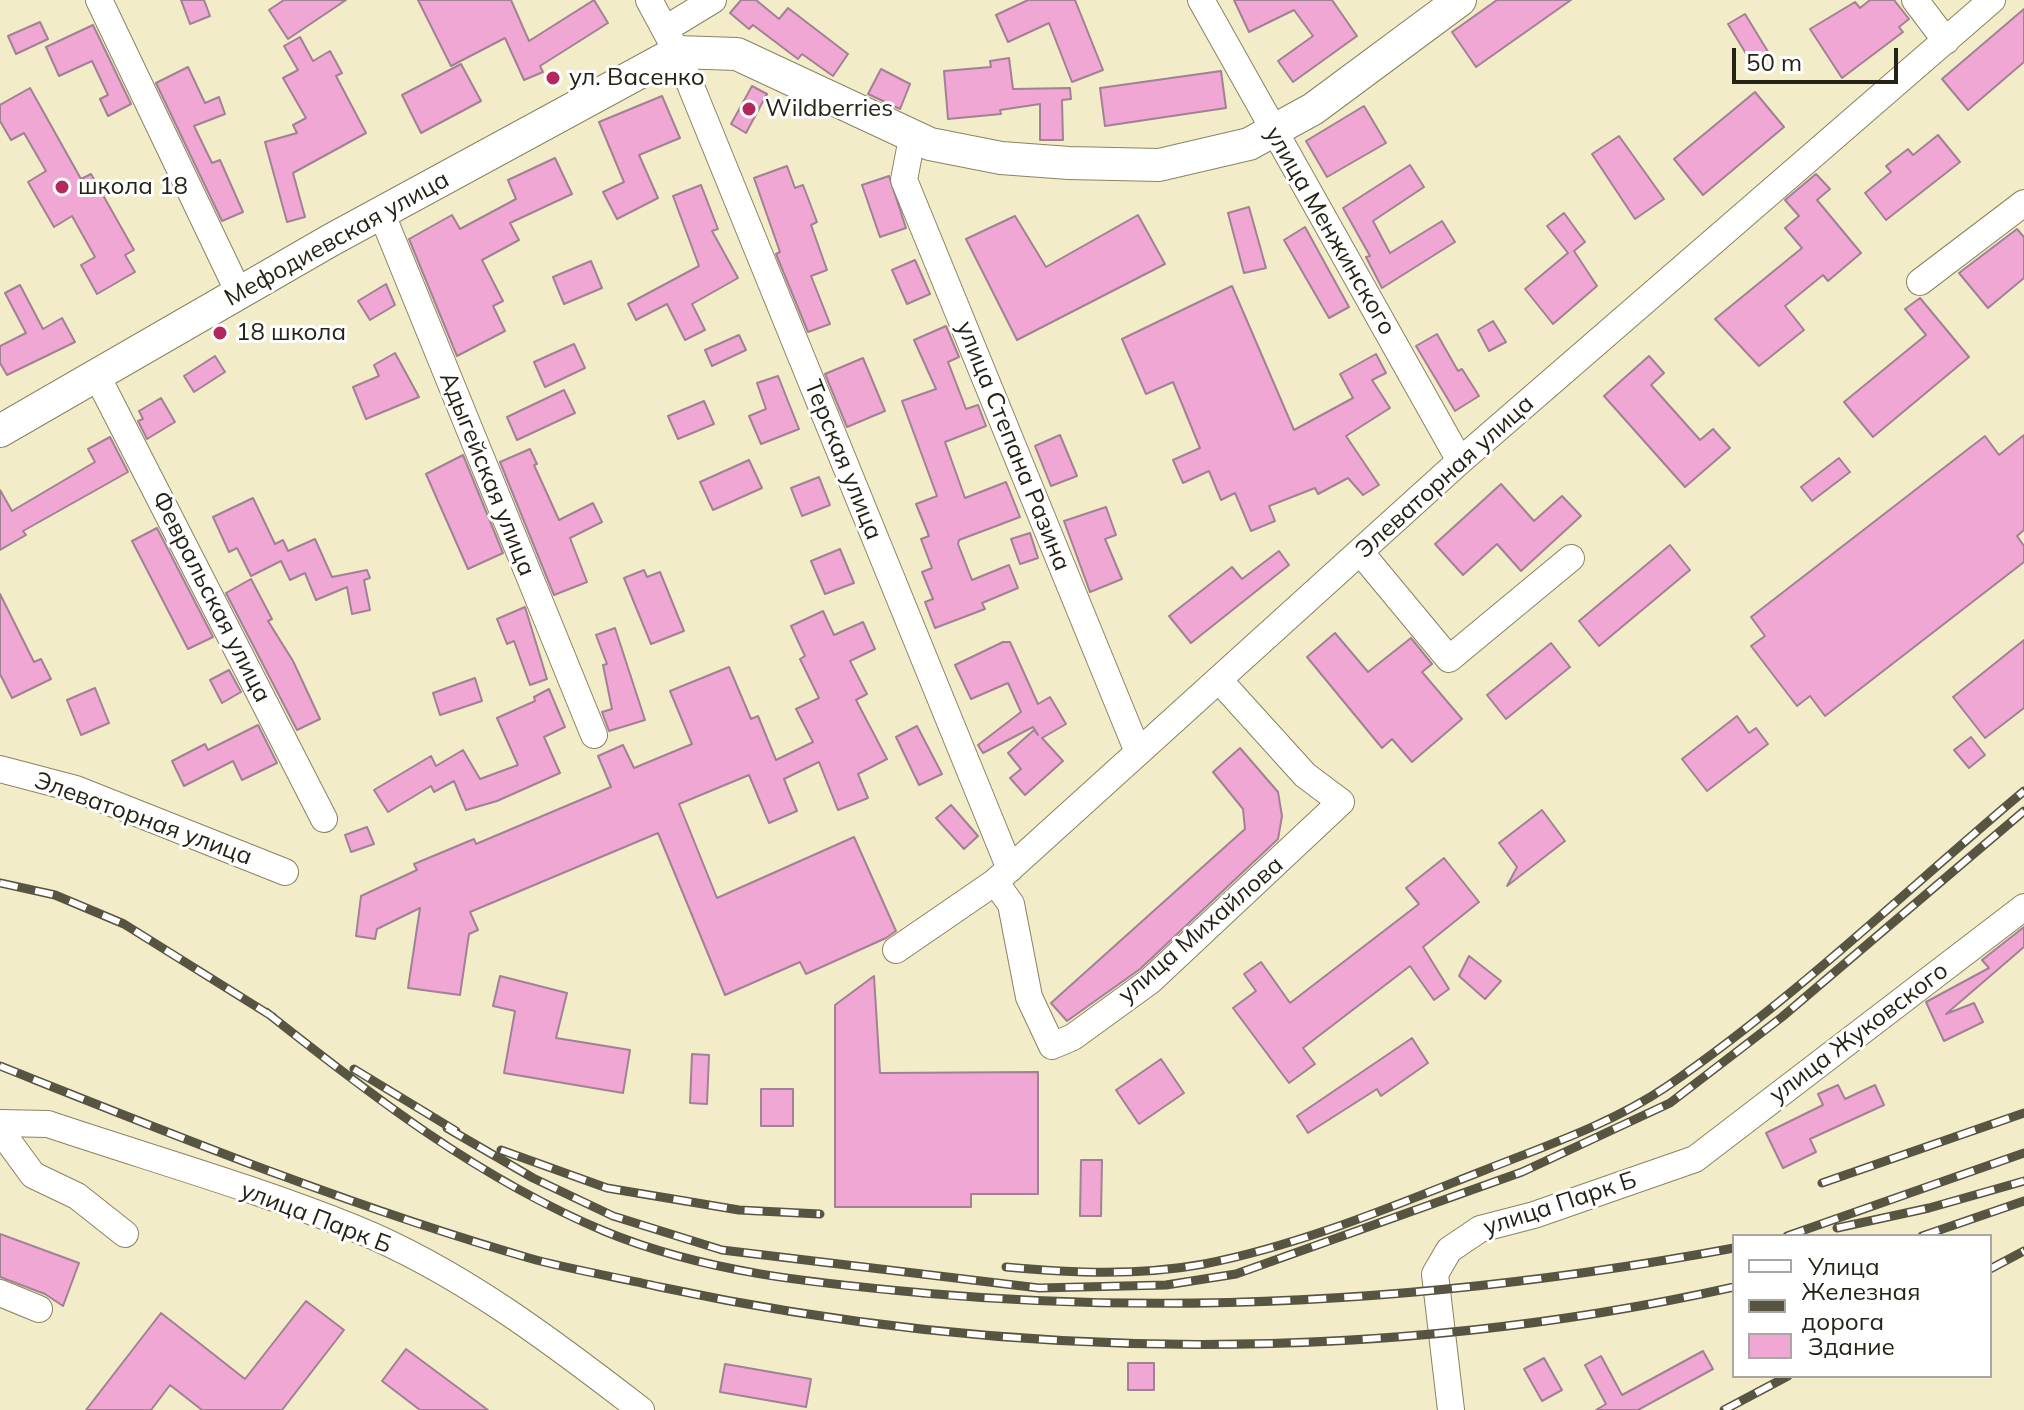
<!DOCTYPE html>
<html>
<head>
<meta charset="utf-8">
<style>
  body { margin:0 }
  #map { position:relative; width:2024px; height:1410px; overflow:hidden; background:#f2ecc8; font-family:Mulish,sans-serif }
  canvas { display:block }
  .legend { position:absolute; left:1732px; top:1234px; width:260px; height:144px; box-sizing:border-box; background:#fff; border:2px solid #a8a7a2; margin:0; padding:10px 14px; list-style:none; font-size:24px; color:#252316 }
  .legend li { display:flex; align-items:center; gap:16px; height:40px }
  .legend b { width:40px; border:2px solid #a8a7a2 }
  .scale { position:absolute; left:1732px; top:48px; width:166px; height:36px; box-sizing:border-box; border:4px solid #252316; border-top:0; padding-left:10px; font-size:24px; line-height:28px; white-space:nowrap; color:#252316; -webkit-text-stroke:6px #fff; paint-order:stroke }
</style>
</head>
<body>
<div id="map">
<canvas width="2024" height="1410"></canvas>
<ul class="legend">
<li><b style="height:10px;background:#fff"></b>Улица</li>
<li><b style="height:10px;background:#575442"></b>Железная дорога</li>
<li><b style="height:22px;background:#f0a7d4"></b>Здание</li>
</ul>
<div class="scale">50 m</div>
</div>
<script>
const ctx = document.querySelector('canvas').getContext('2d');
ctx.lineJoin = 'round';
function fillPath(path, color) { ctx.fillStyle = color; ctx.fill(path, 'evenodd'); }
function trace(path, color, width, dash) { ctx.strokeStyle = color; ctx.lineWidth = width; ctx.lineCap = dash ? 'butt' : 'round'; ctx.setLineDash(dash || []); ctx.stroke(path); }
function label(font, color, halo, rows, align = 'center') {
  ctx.font = font + ' Mulish,sans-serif'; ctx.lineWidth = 6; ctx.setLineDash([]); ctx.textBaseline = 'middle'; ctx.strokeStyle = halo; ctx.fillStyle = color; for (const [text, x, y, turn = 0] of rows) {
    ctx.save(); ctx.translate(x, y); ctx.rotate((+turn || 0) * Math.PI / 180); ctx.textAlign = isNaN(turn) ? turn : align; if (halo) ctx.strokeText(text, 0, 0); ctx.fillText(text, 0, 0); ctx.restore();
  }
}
const building = new Path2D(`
  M181,0h23l6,16 -20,8z
  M284,0h62l-58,39 -19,-29z
  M418,0h93l18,41 65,-41 14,23 -68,43 3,6 -19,8 -19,-42 -54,28z
  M741,0h15l23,19 9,-11 60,46 -15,22 -31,-22 -4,5 -45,-34 -4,4 -19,-16z
  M1028,0h47l28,70 -31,12 -23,-59 -41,19 -12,-27z
  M1234,0h98l25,36 -64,46 -15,-21 35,-25 -19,-26 -45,22z
  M1497,0h74l-95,67 -24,-35z
  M1870,0h24l15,19 -10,8 4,5 -61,46 -32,-49 45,-27 5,6z
  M2024,9v53l-56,48 -26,-31z
  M1745,14l25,41 -17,10 -25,-41z
  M40,22l8,17 -32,15 -8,-18z
  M93,25l38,79 -23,12 -8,-17 8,-4 -16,-34 -33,15 -13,-29z
  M300,37l13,24 17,-10 12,22 -6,3 30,57 -73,40 12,44 -18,5 -22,-80 32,-9 -4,-8 13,-7 -23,-40 15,-8 -14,-24z
  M1009,58l4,31 57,-1 1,11 -9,1 1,40h-23v-36l-40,6 1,4 -53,5 -4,-48 47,-4 -1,-6z
  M461,64l20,37 -60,32 -19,-38z
  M188,67l17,36 14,-6 6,17 -31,12 18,37 8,-3 23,52 -21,9 -66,-138z
  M881,69l29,15 -10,25 -32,-15z
  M1221,71l5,37 -121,18 -5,-38z
  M752,86l15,8 -21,39 -15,-9z
  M30,88l51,91 10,-5 43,76 -9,5 10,17 -38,22 -16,-29 14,-8 -23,-41 -18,11 -26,-45 18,-11 -22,-38 -13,7 -11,-19v-16z
  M1755,92l29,35 -81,68 -29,-36z
  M662,96l18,42 -41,17 19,43 -41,21 -14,-27 21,-10 -25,-60z
  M1364,106l22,37 -59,34 -21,-36z
  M1938,135l22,27 -74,58 -21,-27 26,-21 -5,-6 22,-17 5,6z
  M1619,136l45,63 -29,20 -43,-65z
  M555,158l17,36 -62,29 9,17 -37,20 21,41 -10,5 12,25 -48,25 -48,-117 43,-24 8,14 56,-30 -8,-19z
  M1410,165l14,22 -51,34 17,32 52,-32 13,21 -73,46 -16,-31 4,-1 -27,-48z
  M787,166l8,22 8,-3 14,37 -6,3 16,45 -16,6 19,48 -22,8 -32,-78 4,-2 -26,-74z
  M1816,174l14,15 -13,11 44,53 -33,28 -5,-6 -38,31 19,24 -45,36 -44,-47 87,-71 -17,-20 14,-12 -14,-16z
  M889,176l17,52 -26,9 -18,-52z
  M701,185l17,44 -6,2 26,47 -46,26 13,26 -20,10 -18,-36 -31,16 -8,-16 71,-38 -26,-70z
  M1249,207l17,61 -22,5 -16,-60z
  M1564,213l21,29 -11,9 23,35 -44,38 -28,-35 43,-36 -21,-27z
  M1138,215l27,49 -148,76 -51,-101 49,-23 31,51z
  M1305,227l44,80 -20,11 -45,-78z
  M2017,229l7,8v41l-36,30 -29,-35z
  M915,260l15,34 -23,10 -15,-34z
  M591,261l11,27 -38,16 -11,-27z
  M386,284l9,21 -25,15 -12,-19z
  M20,285l23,44 19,-11 13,24 -68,33 -7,-12v-17l26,-13 -21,-40z
  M1232,286l62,144 59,-32 -13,-24 36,-20 10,19 -14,7 18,28 -44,28 33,49 -16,10 -15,-17 -30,16 -3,-6 -46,18 6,15 -24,10 -16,-38 -14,7 -12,-29 -26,12 -10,-23 27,-12 -27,-66 -27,12 -24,-55z
  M1920,298l49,59 -96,80 -29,-35 82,-67 -21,-26z
  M1493,321l13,21 -17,9 -11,-21z
  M946,326l13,31 -11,5 18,47 12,-4 8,21 -41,16 20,56 41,-16 14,35 -61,23 -1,4 14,36 37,-15 9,23 -36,15 3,6 -50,19 -10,-26 8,-3 -11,-27 10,-4 -11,-29 8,-3 -13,-32 21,-8 -35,-95 34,-12 -22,-49z
  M1437,334l21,37 4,-2 17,27 -24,15 -39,-65z
  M739,335l7,15 -34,16 -7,-16z
  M574,344l11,24 -40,19 -11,-25z
  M395,353l24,44 -53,22 -13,-32 26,-11 -5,-11z
  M215,356l10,16 -31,20 -10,-16z
  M1649,356l15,17 -13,12 49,55 13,-11 17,19 -45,39 -81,-91z
  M863,358l22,53 -38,16 -22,-53z
  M778,376l21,53 -38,15 -12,-28 17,-7 -9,-26z
  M564,390l11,23 -58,27 -10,-23z
  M161,398l14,24 -28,17 -9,-18 5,-2 -4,-8z
  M704,401l10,23 -36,15 -10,-23z
  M1060,435l17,41 -26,10 -16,-40z
  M2024,435v95l-7,6 7,10v16l-199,154 -15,-20 -13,10 -46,-60 14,-10 -14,-19 234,-181 14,19z
  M110,437l18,35 -105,59 3,4 -26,15v-60l12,21 83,-49 -7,-13z
  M530,449l7,15 -3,1 25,55 34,-17 9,19 -32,16 17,44 -33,13 -54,-133z
  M463,455l40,98 -35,16 -42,-95z
  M1839,458l11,14 -38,29 -11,-14z
  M749,460l13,28 -49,22 -13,-28z
  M819,477l11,28 -28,11 -11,-28z
  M1501,484l33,37 28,-25 19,20 -60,55 -24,-27 -34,31 -28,-31z
  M253,498l22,46 8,-4 5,11 27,-12 17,38 35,-7 3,8 -6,2 6,30 -18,4 -5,-27 -31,13 -11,-27 -15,7 -9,-19 -30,15 -14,-28 -8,4 -16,-35z
  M1106,507l10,28 -11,4 17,40 -32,13 -26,-71z
  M157,528l56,109 -25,12 -56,-108z
  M1030,533l8,25 -18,6 -9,-25z
  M1670,545l20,25 -91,76 -20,-25z
  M840,549l14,34 -29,11 -14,-33z
  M1279,551l10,14 -98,78 -22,-27 63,-49 10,12z
  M644,570l3,7 13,-5 24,59 -33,13 -27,-66z
  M251,579l21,40 -4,2 25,40 27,58 -23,11 -71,-137z
  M0,594l34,68 7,-3 10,20 -39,19 -12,-24z
  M525,607l22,72 -17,6 -16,-44 -7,3 -10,-25z
  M823,611l11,24 29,-13 12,27 -25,12 17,33 -11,6 31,59 -29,15 10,24 -30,12 -19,-48 -35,17 13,32 -28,12 -20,-48 -70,29 38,94 137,-61 42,94 -10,7 -80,36 -6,-12 -75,33 -67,-162 -188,79 8,18 -9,4 -9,61 -52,-7 12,-80 -43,21 -2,10 -19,-3 5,-40 56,-26 -3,-6 60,-25 2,5 135,-57 -13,-31 25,-11 11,23 58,-24 -22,-53 59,-24 22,52 7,-3 18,44 37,-18 -17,-33 23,-11 -19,-39 5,-3 -14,-30z
  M615,628l30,92 -36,11 -7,-19 10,-3 -9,-44 4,-1 -11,-29z
  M1335,633l33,39 43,-34 21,26 -10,8 40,47 -50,43 -20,-23 -10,9 -75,-91z
  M2024,640v68l-39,30 -32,-41z
  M1003,642h7l28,62 12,-7 16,27 -24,14 21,23 -38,34 -15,-17 11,-9 -13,-16 26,-23 4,5 -5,-8 -50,26 -5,-8 43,-33 -13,-29 -37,16 -16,-34z
  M1551,643l19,24 -64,52 -19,-24z
  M229,670l12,22 -19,11 -12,-23z
  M475,678l7,23 -42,14 -7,-22z
  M95,688l14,35 -28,12 -14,-35z
  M549,689l16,38 -21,10 16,36 -63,28 -31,9 -12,-29 -20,11 -3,-6 -43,26 -14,-22 57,-34 5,10 27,-16 17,29 38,-14 -21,-47 38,-17 -1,-4z
  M1737,716l12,17 7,-5 12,16 -61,47 -25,-32z
  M258,725l19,38 -35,17 -9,-19 -49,25 -12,-25 33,-17 3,6z
  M917,726l25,48 -23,11 -23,-48z
  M1971,737l14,18 -16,13 -15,-18z
  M1240,748l38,44 4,24 -4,23 -138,130 -73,52 -16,-18 194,-174 -2,-20 -30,-37z
  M951,805l27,31 -14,13 -28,-31z
  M1542,810l23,31 -58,45 10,-19 -18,-24z
  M367,827l7,17 -23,8 -6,-17z
  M1444,858l35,44 -56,45 26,42 -15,11 -24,-34 -107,82 12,16 -26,19 -56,-75 23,-17 -12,-17 17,-12 29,41 129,-99 -13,-16z
  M2024,927v20l-78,67 28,-11 9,19 -39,19 -18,-39 63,-34 -7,-8z
  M1469,956l32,25 -16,18 -26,-23z
  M500,976l67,17 -11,45 74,12 -7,43 -119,-20 11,-62 -22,-5z
  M874,976l6,97 158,-1v122h-67v13h-136v-202z
  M1412,1038l16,25 -47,33 -4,-7 -69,44 -11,-17z
  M692,1054l17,1 -2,49 -17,-1z
  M1161,1059l23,34 -45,31 -23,-34z
  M1838,1085l7,14 30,-14 9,20 -74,34 6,13 -33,16 -17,-35 57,-28 -5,-11z
  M761,1089h32v37h-32z
  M1081,1160h21l-1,56h-21z
  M0,1234l79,29 -16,43 -18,-12 -45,-17z
  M306,1301l38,29 -62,80h-80l-32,-25 -19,25h-65l75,-97 84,66z
  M406,1349l82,61h-68l-38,-29z
  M1703,1351l10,18 -75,41h-42l10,-6 -21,-39 16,-9 21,39z
  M1544,1358l18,32 -20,11 -18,-32z
  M1128,1363h26v27h-26z
  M725,1364l86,15 -5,28 -86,-15z`);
fillPath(building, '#f0a7d4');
trace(building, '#a18194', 2);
const minor = new Path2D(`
  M99,0l140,293
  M649,0l28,52 333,817
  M1201,0l259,461
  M1915,0l31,41
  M667,28l46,-28
  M912,138l-8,42 234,572
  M381,212l213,523
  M1920,282l104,-79
  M97,376l227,443
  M1361,553l88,106 122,-101
  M0,769l76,20 209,83
  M995,882l16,22 18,93 23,49 21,-9 77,-56 191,-179 -36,-27 -86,-95
  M896,950l99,-68 465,-421 532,-461
  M0,1123l48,1c101,34 207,64 306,104 104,42 199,114 287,182
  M0,1130l33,45 44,21 48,38
  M0,1293l39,16
  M1451,1410l-16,-136 14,-24 31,-21 54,-14 161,-56 329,-252`);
const major = new Path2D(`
  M0,431l331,-191 346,-188 60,2 193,90 71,14 68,5 90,2 90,-21 64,-35 147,-109`);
trace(minor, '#898362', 28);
trace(major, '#898362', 34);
trace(minor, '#fff', 26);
trace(major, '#fff', 32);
const rail = new Path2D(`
  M0,883l55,12 69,29 149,93
  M266,1012c106,84 212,166 338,219 101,42 211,52 319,62 271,24 543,5 811,-45
  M0,1066c174,69 349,140 529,192 43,12 88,19 131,29 351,75 723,78 1074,0
  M354,1069l102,62
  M447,1128l86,50 80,38 109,34 317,38 127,-3 70,-11 286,-102 148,-69 112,-86 242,-206
  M501,1150l106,38 132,22 81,4
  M1822,1183l202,-70
  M1837,1228l92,-20 95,-27
  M1787,1236l237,-83
  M1922,1236l102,-35
  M1006,1267c66,6 132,9 198,-3 97,-19 189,-58 281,-94 60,-24 126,-46 181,-83 127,-87 240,-197 358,-296
  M1990,1269l34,-18
  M1724,1410l64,-34`);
trace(rail, '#575442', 9);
trace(rail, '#fff', 6, [18]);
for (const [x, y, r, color] of [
  [553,78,8,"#b4275c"],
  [749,109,8,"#b4275c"],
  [62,187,8,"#b4275c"],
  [220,333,8,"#b4275c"]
]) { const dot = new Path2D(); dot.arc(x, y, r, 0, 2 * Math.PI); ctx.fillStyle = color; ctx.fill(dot); trace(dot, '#fff', 3); }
label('24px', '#252316', '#fff', [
  ["ул. Васенко",569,78],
  ["Wildberries",765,109],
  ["школа 18",78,187],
  ["18 школа",236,333]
], 'left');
label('24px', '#252316', '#fff', [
  ["улица Менжинского",1330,231,60],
  ["Мефодиевская улица",337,239,-29],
  ["улица Степана Разина",1013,446,68],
  ["Терская улица",843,460,68],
  ["Адыгейская улица",487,474,68],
  ["Элеваторная улица",1445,477,-42],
  ["Февральская улица",211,597,63],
  ["Элеваторная улица",143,819,20],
  ["улица Михайлова",1201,930,-41],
  ["улица Жуковского",1859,1033,-37],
  ["улица Парк Б",1560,1204,-18],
  ["улица Парк Б",316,1218,21]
]);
</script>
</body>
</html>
